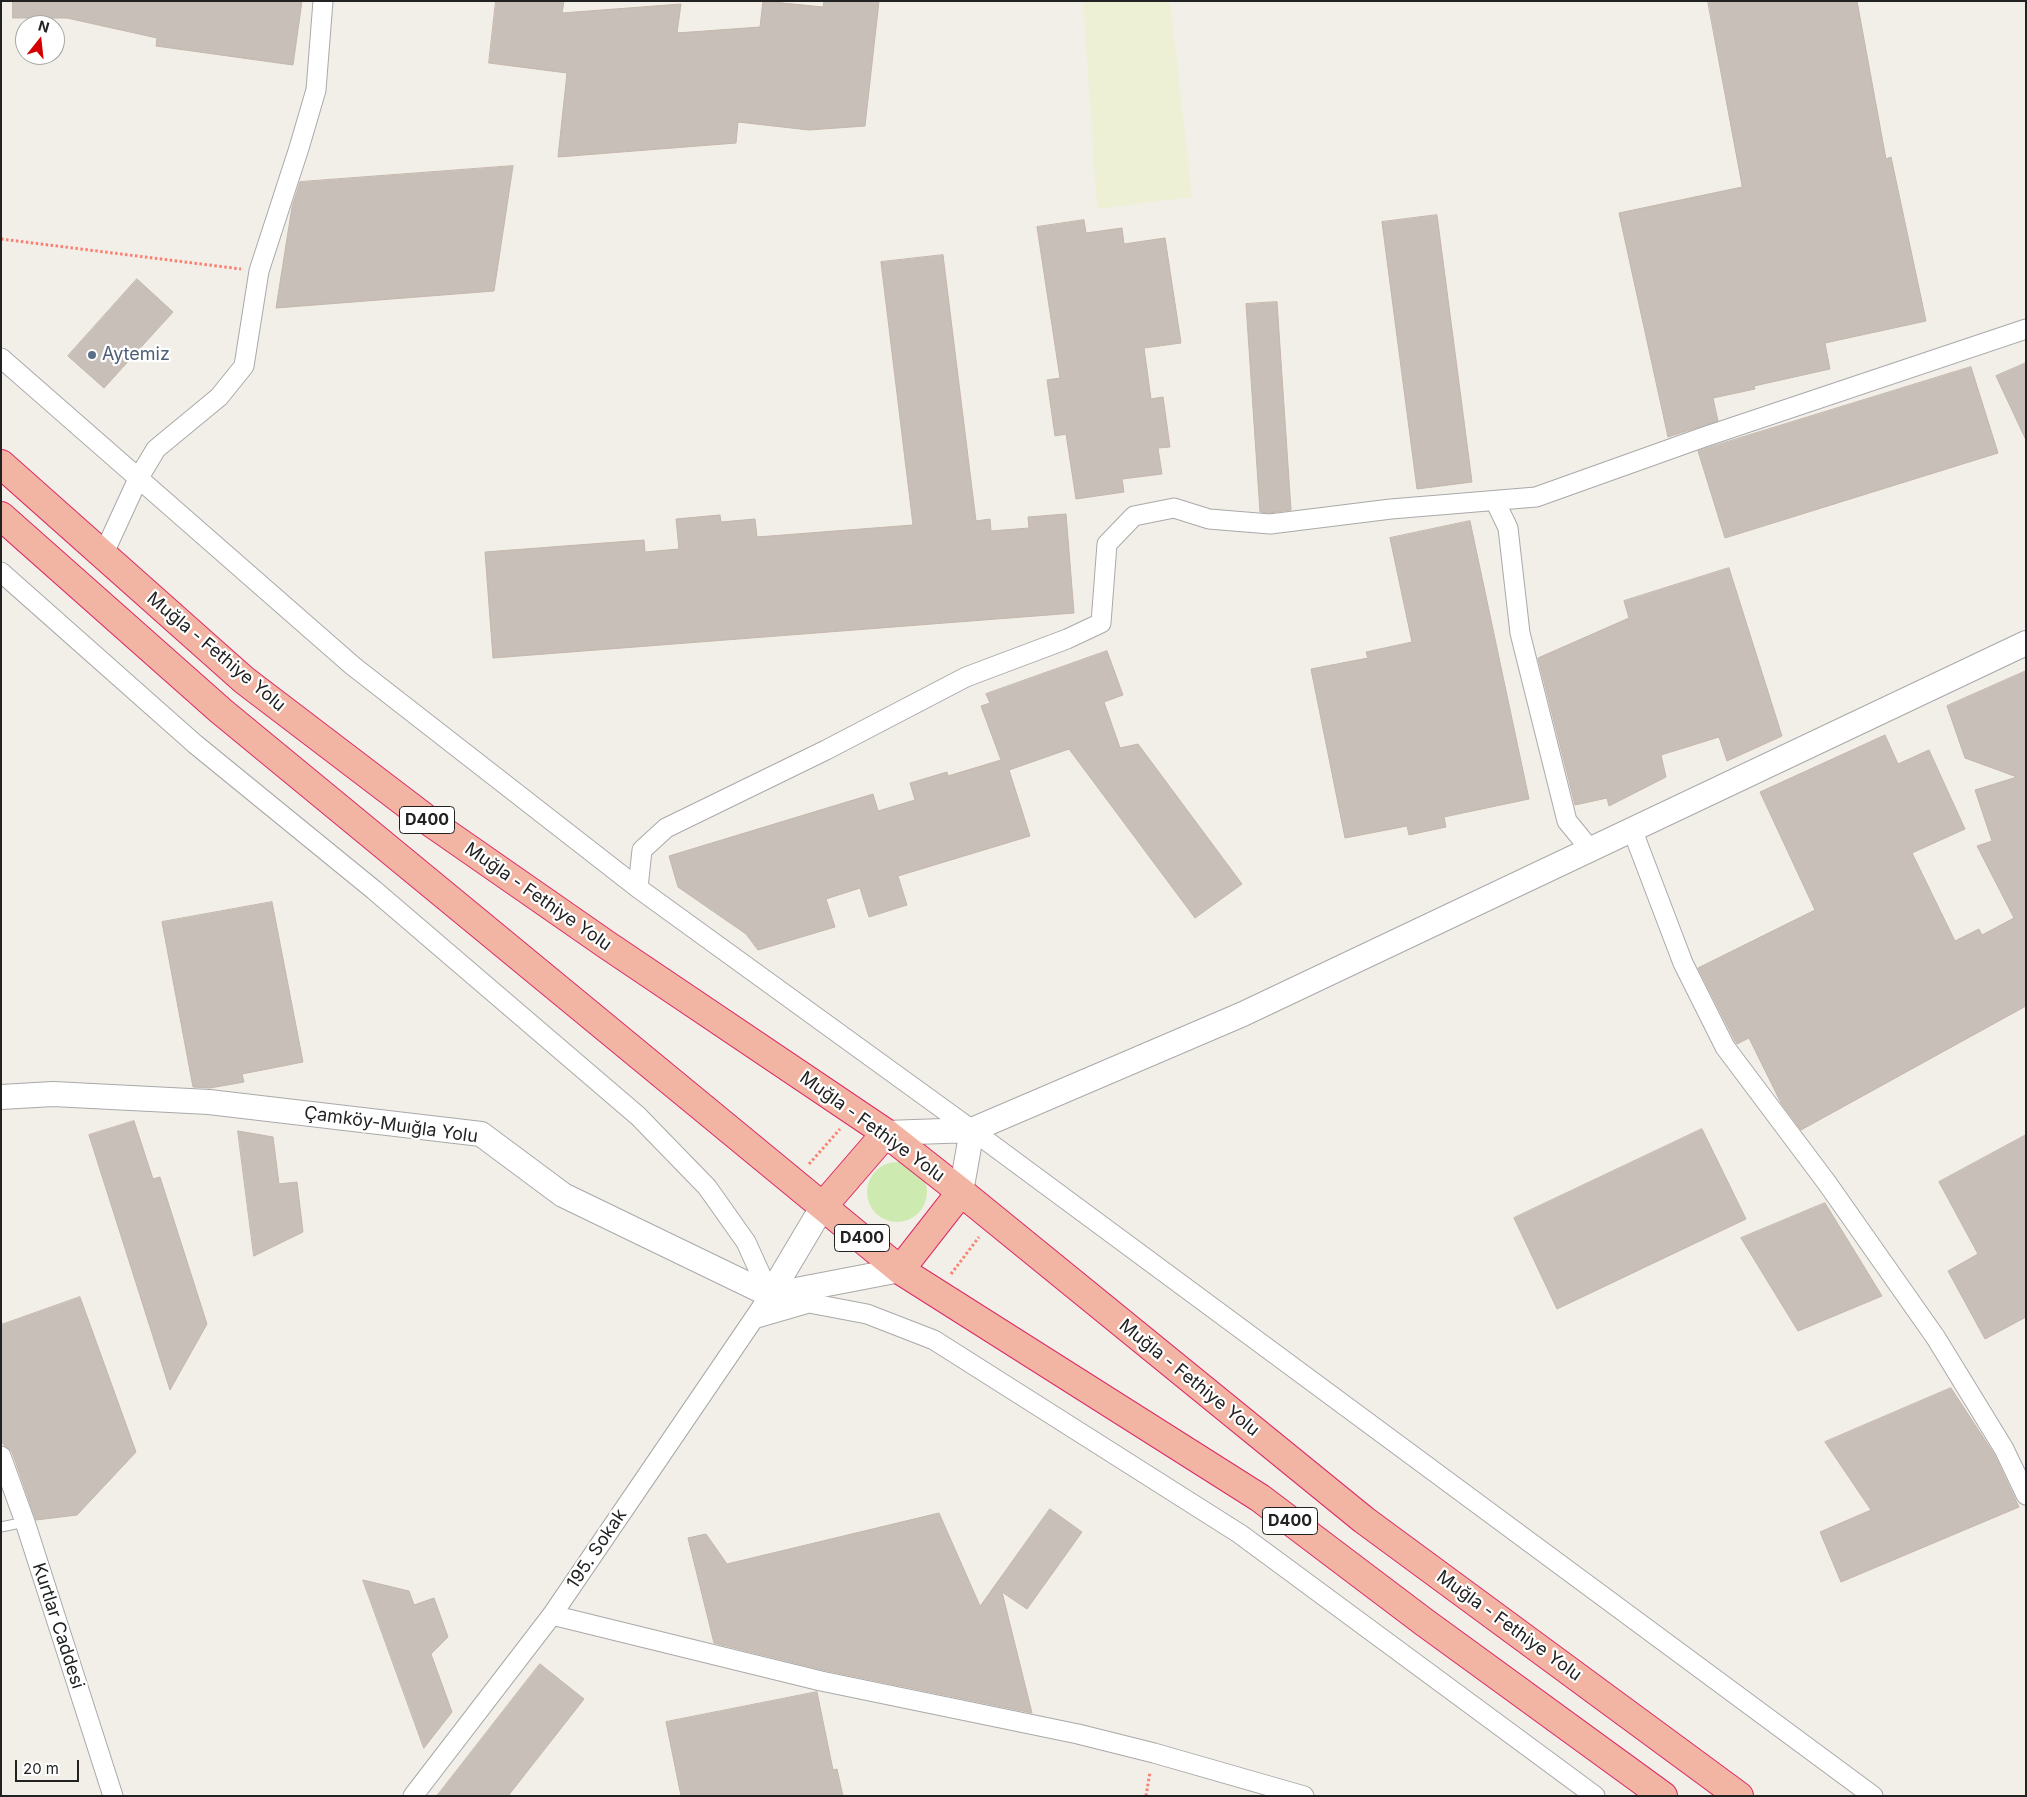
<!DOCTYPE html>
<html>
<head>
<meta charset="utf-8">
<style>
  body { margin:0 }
  #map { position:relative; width:2027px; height:1797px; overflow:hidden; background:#f2efe9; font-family:Inter,sans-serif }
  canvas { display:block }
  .frame { position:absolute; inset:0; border:2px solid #222; pointer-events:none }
  .north { position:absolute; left:15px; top:15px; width:50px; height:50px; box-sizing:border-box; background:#fff; border:1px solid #a7a7a7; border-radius:50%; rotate:16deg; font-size:14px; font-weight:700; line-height:20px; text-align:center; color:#222 }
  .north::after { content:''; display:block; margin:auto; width:18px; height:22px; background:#d40000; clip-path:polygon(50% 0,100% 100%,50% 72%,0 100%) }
  .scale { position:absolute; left:15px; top:1760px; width:64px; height:22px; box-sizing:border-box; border:2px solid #222; border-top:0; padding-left:6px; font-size:15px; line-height:18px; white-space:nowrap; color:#222; -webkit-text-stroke:4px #fff; paint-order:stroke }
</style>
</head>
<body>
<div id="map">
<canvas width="2027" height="1797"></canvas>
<div class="frame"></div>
<div class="north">N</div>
<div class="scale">20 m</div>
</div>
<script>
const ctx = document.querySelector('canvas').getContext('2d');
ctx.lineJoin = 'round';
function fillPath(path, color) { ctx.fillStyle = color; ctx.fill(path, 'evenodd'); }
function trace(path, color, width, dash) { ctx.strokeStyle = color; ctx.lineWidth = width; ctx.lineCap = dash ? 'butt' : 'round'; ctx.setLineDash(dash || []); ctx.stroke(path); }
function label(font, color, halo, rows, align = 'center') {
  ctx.font = font + ' Inter,sans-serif'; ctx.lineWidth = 4.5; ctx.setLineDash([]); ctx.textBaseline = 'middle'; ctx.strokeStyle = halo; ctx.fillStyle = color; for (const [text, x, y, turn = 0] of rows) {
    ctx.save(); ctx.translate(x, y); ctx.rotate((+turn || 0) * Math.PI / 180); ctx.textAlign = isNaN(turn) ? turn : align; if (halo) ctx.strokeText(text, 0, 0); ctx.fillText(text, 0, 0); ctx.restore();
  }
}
fillPath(new Path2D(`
  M1099,1h71l22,196 -95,12 -14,-207z`), '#eef0d5');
fillPath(new Path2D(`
  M867 1192a30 30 0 1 1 60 0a30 30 0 1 1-60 0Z`), '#cdebb0');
const building = new Path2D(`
  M13,1h289l-9,64 -137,-19 1,-8 -90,-20h-54z
  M496,1h68l-2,12 119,-9 -4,29 83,-6 3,-26 60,6 1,-6h55l-14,125 -56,4 -71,-8 -2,21 -178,14 9,-84 -78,-10z
  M1708,1h149l29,158 5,-2 35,164 -101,22 5,26 -76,17 1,3 -42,9 5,23 -50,16 -49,-224 123,-26z
  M513,166l-19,125 -218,17 16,-101 8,-25z
  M1437,215l35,267 -55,7 -35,-267z
  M1084,220l2,13 36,-5 2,16 41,-6 16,105 -37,5 7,51 12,-2 7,50 -12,1 4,26 -40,5 2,13 -48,7 -10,-65 -11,2 -8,-56 13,-2 -23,-151z
  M943,255l33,266 14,-2 1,12 38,-3 -1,-11 38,-3 8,99 -581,45 -8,-106 159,-12 1,12 34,-3 -3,-30 44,-4 1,7 34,-3 2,18 156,-12 -32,-263z
  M137,279l36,33 -69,76 -36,-32z
  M1277,302l14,208 -22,3 -9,-1 -14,-208z
  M2026,363v77l-30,-64z
  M1971,367l27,86 -273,85 -27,-87z
  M1470,521l59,278 -85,18 2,10 -37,8 -2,-9 -62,12 -34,-169 57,-11 -2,-6 46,-10 -22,-104z
  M1729,568l53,168 -55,25 -8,-24 -58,18 5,22 -57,29 -2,-8 -32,7 -37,-147 91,-40 -5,-17z
  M1107,651l16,44 -19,7 16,46 18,-4 104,140 -47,34 -126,-169 -60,21 21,66 -132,40 9,29 -38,12 -9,-29 -34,11 9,28 -77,23 -12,-16 -68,-47 -9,-31 204,-62 5,17 37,-11 -5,-17 37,-11 1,4 53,-16 -20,-54 9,-3 -4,-9z
  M2026,671v335l-225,124 -20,-27 -32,-65 -12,6 -2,-3 -37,-73 117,-58 -55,-118 125,-57 13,29 31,-14 36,79 -53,24 43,88 24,-12 3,6 32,-17 -37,-72 15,-5 -17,-51 42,-13 -52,-19 -18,-52z
  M272,902l31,160 -61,12 2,8 -34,6 -17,-1 -31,-165z
  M134,1121l19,58 7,-2 47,147 -37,66 -81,-255z
  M1702,1129l44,90 -189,90 -43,-91z
  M238,1131l35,6 6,47 18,-2 6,50 -49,24z
  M2026,1135v182l-41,22 -37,-68 30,-17 -39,-72z
  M1825,1203l57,93 -84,35 -57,-93z
  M80,1297l56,155 -59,63 -41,5 -24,-68 -11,-10v-117z
  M1951,1388l43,66 25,53 -178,75 -21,-50 51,-22 -46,-68z
  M1050,1509l32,23 -55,77 -25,-17 30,121 -209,-43 -109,-27 -26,-105 18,-4 21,30 212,-51 41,93z
  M363,1580l46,11 5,14 20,-7 14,39 -17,17 21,58 -28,36z
  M540,1664l44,35 -76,97h-71z
  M817,1692l16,78 4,-1 6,27h-162l-15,-74z`);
fillPath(building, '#c7bfb8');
trace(building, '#c4b6ab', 1);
const service = new Path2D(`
  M1,1527l24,-5`);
const minor = new Path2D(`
  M1,358l352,308 285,222 334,242 901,666
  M1495,501l13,27 12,105 47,188 23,28
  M103,555l35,-76 18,-30 63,-52 25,-31 15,-95 40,-123 17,-58 7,-89
  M1,572l194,172 179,146 264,226 69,71 39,55 24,53 -218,320 -139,181
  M1632,829l51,134 42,84 102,136 109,155 68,111 22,46
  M638,888l4,-38 24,-22 160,-78 140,-73 101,-38 34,-16 6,-79 27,-28 40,-8 35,11 61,5 121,-15 145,-12 168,-60 322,-108
  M754,1319l55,-16 58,11 67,26 306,194 355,262
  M1,1456l24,66 88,274
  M552,1615l269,66 257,53 76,19 150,43`);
const tertiary = new Path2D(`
  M1,1097l52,-3 156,8 272,32 82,61 207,100
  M886,1133l86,-3 271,-116 783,-371
  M961,1192l11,-62
  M770,1295l130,-25
  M770,1295l53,-89`);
const trunk = new Path2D(`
  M1,464l243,216 189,144 174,121 279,188 75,59 403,328 375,276
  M1,516l220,195 679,559 360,228 164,124 239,174
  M823,1206l63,-73
  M900,1270l61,-78`);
trace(service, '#a9a9a9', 11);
trace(minor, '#a9a9a9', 21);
trace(tertiary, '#a9a9a9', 26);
trace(trunk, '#dc2a67', 30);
trace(new Path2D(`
  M1,239l240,30
  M809,1164l31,-35
  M951,1274l28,-37
  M1146,1796l4,-24`), '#fa8072', 3, [2.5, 2.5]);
trace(service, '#fff', 9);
trace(minor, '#fff', 19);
trace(tertiary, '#fff', 24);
trace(trunk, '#f2b4a3', 28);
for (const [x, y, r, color] of [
  [92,355,5,"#5c6f8a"]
]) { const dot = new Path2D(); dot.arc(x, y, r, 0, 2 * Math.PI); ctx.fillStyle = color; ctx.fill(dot); trace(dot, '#fff', 2); }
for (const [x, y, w] of [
  [427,820,55],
  [862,1238,55],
  [1290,1521,55]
]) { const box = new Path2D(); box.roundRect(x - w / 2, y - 13.5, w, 27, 4); ctx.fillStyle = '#fff'; ctx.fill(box); trace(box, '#222', 1); }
label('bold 16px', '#222', null, [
  ["D400",427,820],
  ["D400",862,1238],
  ["D400",1290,1521]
]);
label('18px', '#4e5e75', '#fff', [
  ["Aytemiz",102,355]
], 'left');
label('18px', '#222', '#fff', [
  ["Muğla - Fethiye Yolu",216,652,40],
  ["Muğla - Fethiye Yolu",538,897,35],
  ["Çamköy-Muığla Yolu",391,1125,8],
  ["Muğla - Fethiye Yolu",872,1127,36],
  ["Muğla - Fethiye Yolu",1189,1378,39],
  ["195. Sokak",597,1549,-56],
  ["Kurtlar Caddesi",58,1626,72],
  ["Muğla - Fethiye Yolu",1509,1626,36]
]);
</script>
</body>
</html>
